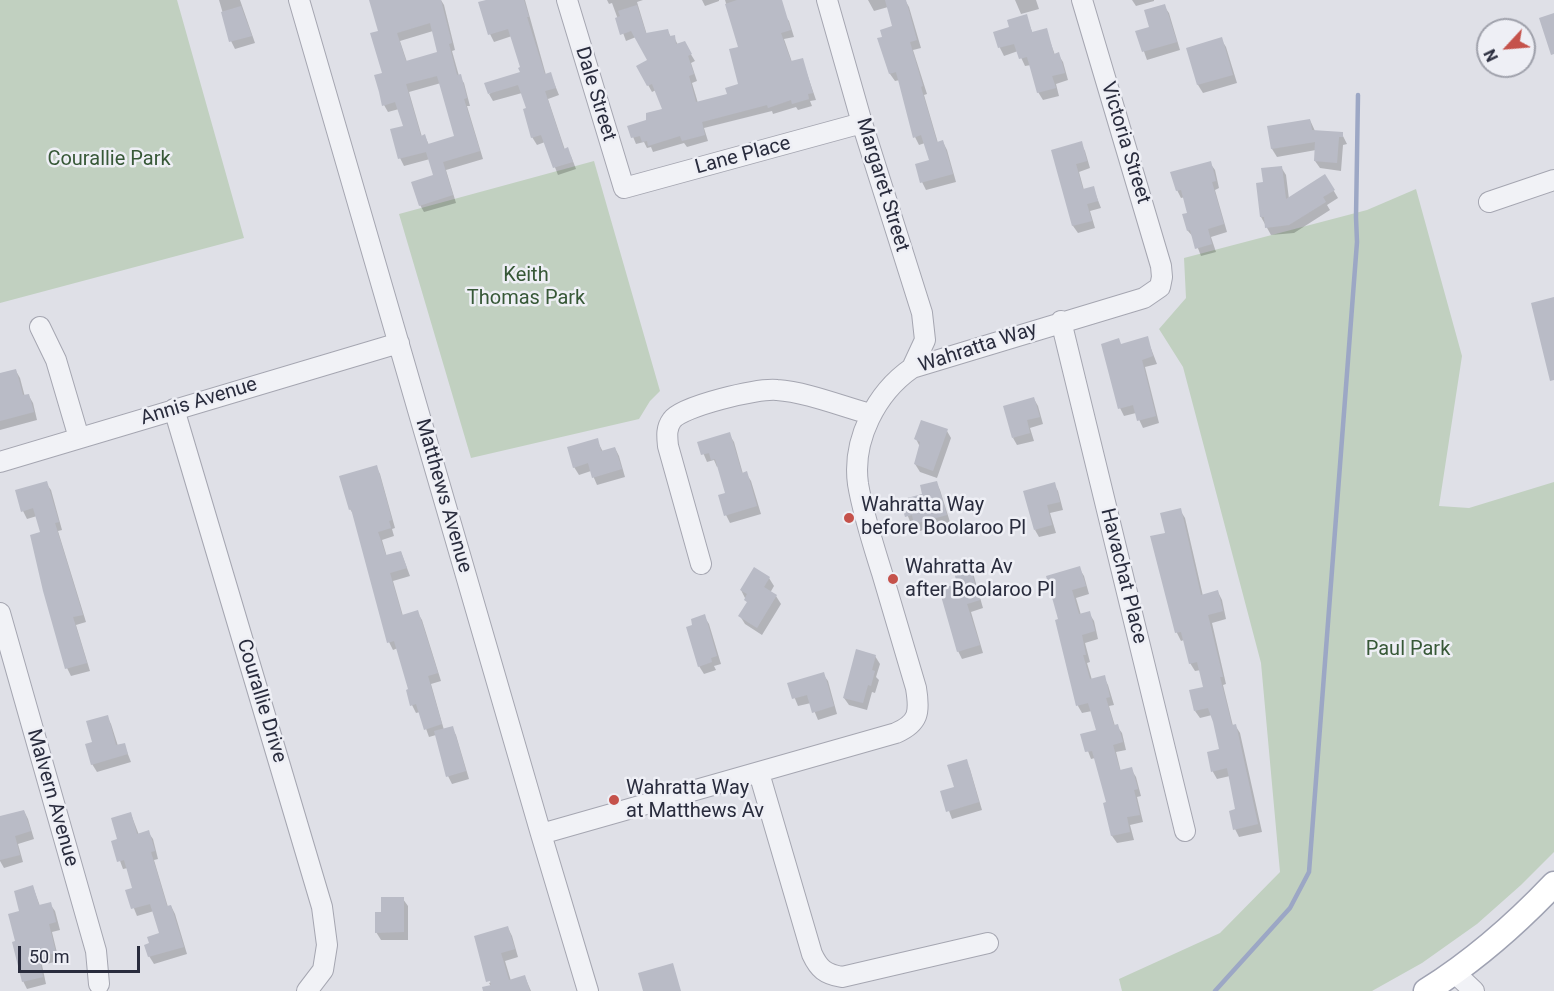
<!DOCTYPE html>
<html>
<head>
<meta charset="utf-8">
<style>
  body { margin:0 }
  #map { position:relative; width:1554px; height:991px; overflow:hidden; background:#dfe0e7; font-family:Roboto,sans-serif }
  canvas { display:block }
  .north { position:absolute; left:1476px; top:18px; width:60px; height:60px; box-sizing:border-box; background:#eeeff5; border:2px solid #9fa1ab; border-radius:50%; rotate:244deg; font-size:16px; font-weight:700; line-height:24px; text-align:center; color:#292c3d }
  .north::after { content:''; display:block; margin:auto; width:21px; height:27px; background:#c5524b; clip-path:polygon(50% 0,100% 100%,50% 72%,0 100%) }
  .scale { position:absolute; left:18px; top:946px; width:122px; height:27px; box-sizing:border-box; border:3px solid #292c3d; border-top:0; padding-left:8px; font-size:18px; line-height:21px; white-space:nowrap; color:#292c3d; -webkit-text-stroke:4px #eeeff5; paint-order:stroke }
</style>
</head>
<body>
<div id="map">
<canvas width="1554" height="991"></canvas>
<div class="north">N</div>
<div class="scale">50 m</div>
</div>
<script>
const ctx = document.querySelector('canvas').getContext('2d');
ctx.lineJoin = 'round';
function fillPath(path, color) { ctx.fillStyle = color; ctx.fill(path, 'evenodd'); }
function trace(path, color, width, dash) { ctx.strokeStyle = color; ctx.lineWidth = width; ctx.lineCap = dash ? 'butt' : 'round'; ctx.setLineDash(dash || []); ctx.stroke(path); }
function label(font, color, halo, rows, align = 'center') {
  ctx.font = font + ' Roboto,sans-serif'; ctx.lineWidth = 5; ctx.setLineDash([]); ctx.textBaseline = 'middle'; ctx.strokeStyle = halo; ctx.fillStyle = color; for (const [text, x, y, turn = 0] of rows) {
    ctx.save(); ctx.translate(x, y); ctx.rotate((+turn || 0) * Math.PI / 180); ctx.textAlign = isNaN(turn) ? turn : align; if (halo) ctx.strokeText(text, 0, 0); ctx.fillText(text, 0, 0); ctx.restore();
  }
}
fillPath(new Path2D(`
  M0,0h177l67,238 -244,65z
  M594,161l66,230 -10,10 -11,18 -168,39 -72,-244z
  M1416,189l46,167 -23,150 30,2 85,-26v370l-33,33 -44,39 -55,39 -50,28h-250l-3,-12 101,-46 60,-61 -19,-209 -78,-296 -24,-38 27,-31 -2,-40 183,-48z`), '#c1d0c0');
fillPath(new Path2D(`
  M219,0h21l15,43 -20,6 -4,-8z
  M370,0h71l3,5 11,45 -3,1 7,25 5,7 6,23h-3l16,53 -37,11 10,33 -32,9 -4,-7 15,-29 -5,-17 -26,7 -4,-8 5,-31 -6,-18 -11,3 -4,-7v-31l-4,-42zM433,31l6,22 -32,9 -7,-21zM441,83l15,54 -27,8 -4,-9 -3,1 -13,-45z
  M486,0h39l21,75 4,-2 9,22 -11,4 17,51 2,-1 4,7 5,13 -18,6 -13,-33 -8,3 -5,-8 -4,-28 -6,-16 -29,8 -4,-7 32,-21 1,-5 -10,-32 -18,6 -4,-8z
  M607,0h36l-6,2 10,33 20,-5 4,7h3l4,8 6,-2 11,18 -4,2 6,18 -5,2 6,20 30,-8 12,-10v-37l-15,-48h49l15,21 5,16 -10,2 8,23 10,-3 14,41 -6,1 2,5 -14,4 -2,-3 -23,7 -1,-3 -68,17 4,13 -21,6 -3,-4 -31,9 -2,-5 -4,1 -3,-6 -8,2 -7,-17 19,-6 16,-11 -8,-20 -4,2 -14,-25 11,-6 -13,-24 -10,4 -14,-38 -3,1z
  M702,0h17v1l-14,5z
  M868,0h37l4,7 12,41 -8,2 14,44 -3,1 14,48 5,-1 4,8 9,32 -30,8 -4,-8 9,-21 -6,-18 -6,2 -4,-8 -15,-57 -5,1 -5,-7 -11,-35 5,-1 10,-11 -6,-20 -14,4z
  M1015,0h21l3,9 -18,5z
  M1132,0h22v1l-18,5z
  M1164,6l5,7 11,37 -33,10 -10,-28 14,-4z
  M1026,16l7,18 13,-4 9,25 3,-1 5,8 5,18 -12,4 3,12 -16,4 -5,-8 -7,-27 -6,1 -7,-15 -14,5 -4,-8 -5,-15 16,-5z
  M1221,39l5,8 11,36 -34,10 -5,-8 -10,-36z
  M1310,120l5,11 27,3 5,10 -4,1 -2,26 -21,-3 -5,-7 1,-11 -39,7 -5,-8 -3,-21z
  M1081,143l4,8 5,17 -11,4 5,18 9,-3 8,21 -11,3 5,17 -17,5 -5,-7 -20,-75z
  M1210,163l5,7 4,18 -4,2 12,42 -16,5 5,15 -15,4 -7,-18 -6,-7 -4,-16 5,-1 -4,-17 -4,1 -4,-8z
  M1281,167l5,8 3,24 36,-23 13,22 -11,7 3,5 -36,23 -23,2 -10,-18 4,-34z
  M1147,338l10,26 -12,3 14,56 -16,5 -7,-15 -12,3 -4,-8 2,-63z
  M16,371l4,7 5,19 4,-1 4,7 4,17 -37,10v-55z
  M1034,399l4,7 5,18 -13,4 4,13 -17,4 -4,-7z
  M947,431l4,7 -14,40 -17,-6 -5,-8 5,-17 -4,-8z
  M729,434l5,8 9,32 3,-1 5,8 10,33 -31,9 -4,-8 1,-21 -8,-28 -2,1 -3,-7 -7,2 -8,-19z
  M597,440l6,12 12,-4 4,8 6,21 -28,8 -6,-14 -12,4 -5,-8z
  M376,466l4,8 15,54 -3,1 2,7 -12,4 5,17 14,-5 9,24 -17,5 10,35 14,-4 5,8 19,61 -10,3 13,46 8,-2 4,7 13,44 -17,5 -4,-8 -12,-41 -7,2 -9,-25 -4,1 -4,-8 -2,-15 -12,-42 -5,2 -4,-8 -34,-125 -5,-8 -9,-32z
  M936,482l4,8 10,32 -30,9 -5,-8 -4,1 -9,-23 22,-6z
  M46,483l5,7 11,40 -4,1 28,91 -10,3 14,46 -19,5 -4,-8 -25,-135 -5,-17 -10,3 -4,-8z
  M1054,484l4,7 5,19 -13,3 6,20 -17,4 -4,-7z
  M1180,510l5,8 18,78 15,-4 4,8 4,19 -14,4 14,61 -3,1 10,41 2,-1 5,8 22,99 -23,5 -4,-8 2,-19 -7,-34 -13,3 -4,-7 -5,-18 13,-4 -9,-35 -12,3 -5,-7 10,-23 -4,-18 -6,1 -5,-8 -6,-23 -3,1 -4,-8 -25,-96 15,-3z
  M968,565l5,8 10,35 -12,4 12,41 -21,6 -4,-8 1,-66z
  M1079,568l5,8 5,18 -13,4 5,17 8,-2 5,8 4,18 -13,4 5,19 -3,1 5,17 12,-3 4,8 6,20 -5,1 6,20h2l5,7 4,17 -10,2 5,20 10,-3 5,8 5,19 -4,1 6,25 -13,3 4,15 -17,3 -5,-7 -4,-33 -13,-45 -4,1 -9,-24 16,-4 -6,-20 -10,2 -4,-7 -21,-85 3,-1z
  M769,578l5,8 -4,7 6,3 5,8 -19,31 -17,-11 -5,-8 8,-12 -7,-14z
  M704,616l5,8 12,40 -7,2 2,4 -12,4 -5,-8 -5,-40z
  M875,656l5,8 -4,13 3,3 -4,13 -3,-1 -5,18 -18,-5 -5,-7z
  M823,674l5,7 9,33 -19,6 -7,-17 -13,3 -9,-22z
  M107,716l4,8 7,22 6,-2 7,18 -34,10 -5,-8 2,-21z
  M966,761l4,8 12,41 -30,9 -10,-27 14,-4z
  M24,811l4,8 6,20 -16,5 5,18 -19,6 -4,-7v-43z
  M131,814l8,21 9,-3 5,7 5,20 -4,1 14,47 3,-1 4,8 12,40 -33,10 -5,-8 11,-22 -6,-23 -17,5 -10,-25 7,-2 -6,-21 -5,1 -10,-27 6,-2z
  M33,887l7,19 10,-2 5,7 5,19 -8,2 7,29 -17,4 4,19 -19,5 -4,-8 -6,-39z
  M403,899l5,7v34h-27l-5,-8z
  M508,928l4,8 6,21 -13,4 6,20 14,-4 6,14h-37l-5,-8 8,-3h-10z`), '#0003');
trace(new Path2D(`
  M1215,991l75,-83 19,-36 48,-630 -1,-25 2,-122`), '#9ca7c5', 4.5);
fillPath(new Path2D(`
  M369,0h72l11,43 -3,1 8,31 4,-1 6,24 -3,1 16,52 -37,11 10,33 -34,11 -8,-24 22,-7 -7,-23 -28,7 -8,-30 13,-3 -8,-24 -13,4 -3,-14 -5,-17 8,-2 -12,-40 8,-2zM430,23l7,29 -31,9 -9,-28zM437,76l17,60 -26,8 -3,-10 -4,2 -15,-52z
  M486,0h38l5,17h-2l18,57 6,-2 5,16 -11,3 19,58 4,-2 5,15 -20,6 -12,-33 -10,3 -8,-29 3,-1 -8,-23 -30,9 -4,-11 36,-11 -2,-4 2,-1 -12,-38 -20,6 -10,-33z
  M737,0h45l9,30 -10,3 10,28 12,-3 10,35 -5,1 1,5 -17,5 -1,-4 -23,8 -1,-3 -65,17 3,13 -23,6 -2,-5 -32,10 -1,-5 -5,1 -2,-6 -9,2 -4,-12 19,-6v-7l16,-4 -10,-25 -5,2 -11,-20 11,-6 -16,-29 -11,4 -5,-17 5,-2 -2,-5 19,-6 9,28 22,-4 2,7 5,-1 1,9 9,-3 7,13 -4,2 6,18 -5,2 7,26 31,-8 -2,-6 13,-4 -9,-35 9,-2 -13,-43z
  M885,0h21l11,40 -7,2 13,44 -2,1 16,55 6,-2 10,34 -33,9 -5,-19 14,-4 -8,-25 -8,3 -17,-66 -7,2 -12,-36 5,-1 -2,-7 12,-4z
  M1165,4l12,38 -35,10 -7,-21 14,-4 -5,-17z
  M241,6l11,30 -23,6 -8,-30z
  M1554,13v41l-3,1 -12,-37z
  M1027,14l5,18 15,-4 7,26 5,-2 6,21 -13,3 4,12 -19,5 -10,-36 -8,2 -5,-15 -16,4 -5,-16 16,-5 -2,-7z
  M1222,37l11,38 -36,10 -11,-37z
  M1310,119l2,11 31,2v5h-4l-2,26 -23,-2 1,-19 -44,7 -4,-23z
  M1082,141l5,20 -11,3 7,25 11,-3 4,15 -11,3 5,17 -20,5 -21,-76z
  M1211,161l5,20 -4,1 12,42 -16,5 4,15 -17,5 -5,-19 -3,1 -5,-17 5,-1 -6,-23 -5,1 -6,-19z
  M1282,166l4,33 39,-25 10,16 -12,7 3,5 -37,23 -24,3 -1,-11h-4l-4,-34 7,-1 -2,-14z
  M1554,297v83l-4,1 -19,-78z
  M1148,336l5,20 -11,4 14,56 -19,5 -4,-16 -15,4 -17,-65 18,-6 2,6z
  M16,369l7,26 6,-1 5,18 -34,9v-48z
  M1034,397l6,20 -13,3 3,13 -18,5 -9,-32z
  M921,420l27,9 -15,42 -19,-7 6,-22 -6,-3z
  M730,432l12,41 5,-2 10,35 -33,10 -6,-21 7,-2 -10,-34 -4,1 -2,-7 -8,2 -4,-13z
  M598,438l3,13 14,-4 7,22 -30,9 -4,-15 -15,5 -6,-21z
  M377,465l15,55 -3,1 2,7 -13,4 8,23 15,-4 6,17 -17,5 12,42 16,-5 20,63 -10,3 14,48 -18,6 -8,-26 -6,2 -4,-16 2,-1 -14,-48 -7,2 -36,-134 -2,1 -10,-34z
  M47,481l12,41 -4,1 28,92 -10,2 14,46 -22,6 -22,-78 -13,-56 10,-3 -7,-24 -12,4 -6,-22z
  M937,481l10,34 -33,9 -2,-9 -7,2 -5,-17 22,-6 -2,-9z
  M1055,482l5,20 -13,3 5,20 -18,5 -11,-39z
  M1181,508l20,87 17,-5 5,21 -15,4 15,62h-3l12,48 4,-1 22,100 -25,6 -4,-19 6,-2 -8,-41 -16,4 -4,-20 12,-3 -6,-27 -5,-14 -14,3 -5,-21 14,-3 -6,-25 -8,2 -8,-32 -6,1 -25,-97 15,-3 -5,-20z
  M969,564l11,36 -13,4 13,41 -23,7 -18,-63 18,-5 -4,-16z
  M1080,566l6,20 -14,4 7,24 11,-3 5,20 -13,4 4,20h-3l7,24 15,-4 5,22 -4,1 8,27 4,-1 5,18 -10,3 7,25 12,-3 6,22 -4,1 6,25 -13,2 3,15 -19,4 -8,-33 3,-1 -14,-51 -7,1 -5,-18 16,-4 -8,-27 -12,3 -21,-86 3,-1 -12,-43z
  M754,567l16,10 -6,10 13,8 -20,33 -19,-12 9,-14 -3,-2 3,-6 -7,-4z
  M705,614l12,42 -6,2 1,4 -14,5 -12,-40 6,-2 -1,-6z
  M856,649l20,6 -4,15 3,1 -4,15 -3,-1 -5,18 -20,-5z
  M824,672l10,34 -22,7 -5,-18 -15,4 -5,-16z
  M108,715l8,30 9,-2 3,11 -37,11 -6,-21 7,-2 -6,-21z
  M453,726l13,45 -20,6 -12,-46z
  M967,759l12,43 -33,10 -6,-21 14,-4 -7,-22z
  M24,810l7,21 -16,5 5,19 -20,5v-44z
  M131,812l6,22 12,-4 6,21 -4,1 16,54 4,-1 13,42 -36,10 -4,-12 5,-2 -2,-6 12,-4 -9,-29 -19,5 -6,-19 7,-2 -8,-28 -7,2 -6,-21 6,-2 -6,-21z
  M33,885l6,20 12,-3 5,20 -7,2 7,29 -17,4 4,20 -21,5 -10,-40 3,-1 -7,-27 11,-3 -5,-20z
  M381,897h23v35l-29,1v-21h6z
  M508,926l7,23 -14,4 8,27 16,-5 5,16h-47l-1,-4 9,-2 -1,-4 -4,1 -12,-46z
  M673,963l8,28h-38l-5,-18z`), '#b9bbc6');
const minor = new Path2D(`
  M299,0l242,834 47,157
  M567,0l57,188 238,-65
  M827,0l35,123 60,190 3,27 -13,28
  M1489,202l65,-22
  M1061,321l124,510
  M40,327l16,33 23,78
  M174,409l148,498 5,38 -4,25 -16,21
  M0,462l399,-119
  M701,564l-33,-118c-1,-10 -2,-18 4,-26 10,-14 86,-32 105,-30 29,2 64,16 93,24
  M0,613l96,338 3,33
  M759,773l53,181c7,15 13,20 30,23l146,-34
  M541,834l355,-101c23,-10 24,-21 20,-45 -11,-38 -23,-77 -34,-115 -9,-29 -19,-59 -24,-89 -6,-44 18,-91 54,-116l232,-70 16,-11 2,-10 -1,-11 -79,-266
  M1455,973l19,18`);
const major = new Path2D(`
  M1426,991c48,-30 89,-66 128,-107`);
trace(minor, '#a5a6b1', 22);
trace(major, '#9fa2b2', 27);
trace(minor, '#f1f2f6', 20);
trace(major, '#fff', 24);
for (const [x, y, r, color] of [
  [849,518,6,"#c5524b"],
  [893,579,6,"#c5524b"],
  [614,800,6,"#c5524b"]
]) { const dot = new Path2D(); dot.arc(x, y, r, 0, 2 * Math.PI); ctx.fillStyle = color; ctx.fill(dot); trace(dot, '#eeeff5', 2); }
label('20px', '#292c3d', '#eeeff5', [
  ["Dale Street",595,94,73],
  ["Victoria Street",1125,143,73],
  ["Lane Place",743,156,-15],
  ["Margaret Street",882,185,73],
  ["Wahratta Way",978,348,-18],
  ["Annis Avenue",199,402,-17],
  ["Matthews Avenue",443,496,74],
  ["Havachat Place",1123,576,76],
  ["Courallie Drive",261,701,73],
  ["Malvern Avenue",52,798,74]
]);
label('20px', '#375837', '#eeeff5', [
  ["Courallie Park",109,160],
  ["Keith",526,276],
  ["Thomas Park",526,299],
  ["Paul Park",1408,650]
]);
label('20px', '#292c3d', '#eeeff5', [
  ["Wahratta Way",861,506],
  ["before Boolaroo Pl",861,529],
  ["Wahratta Av",905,568],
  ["after Boolaroo Pl",905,591],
  ["Wahratta Way",626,789],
  ["at Matthews Av",626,812]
], 'left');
</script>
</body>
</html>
